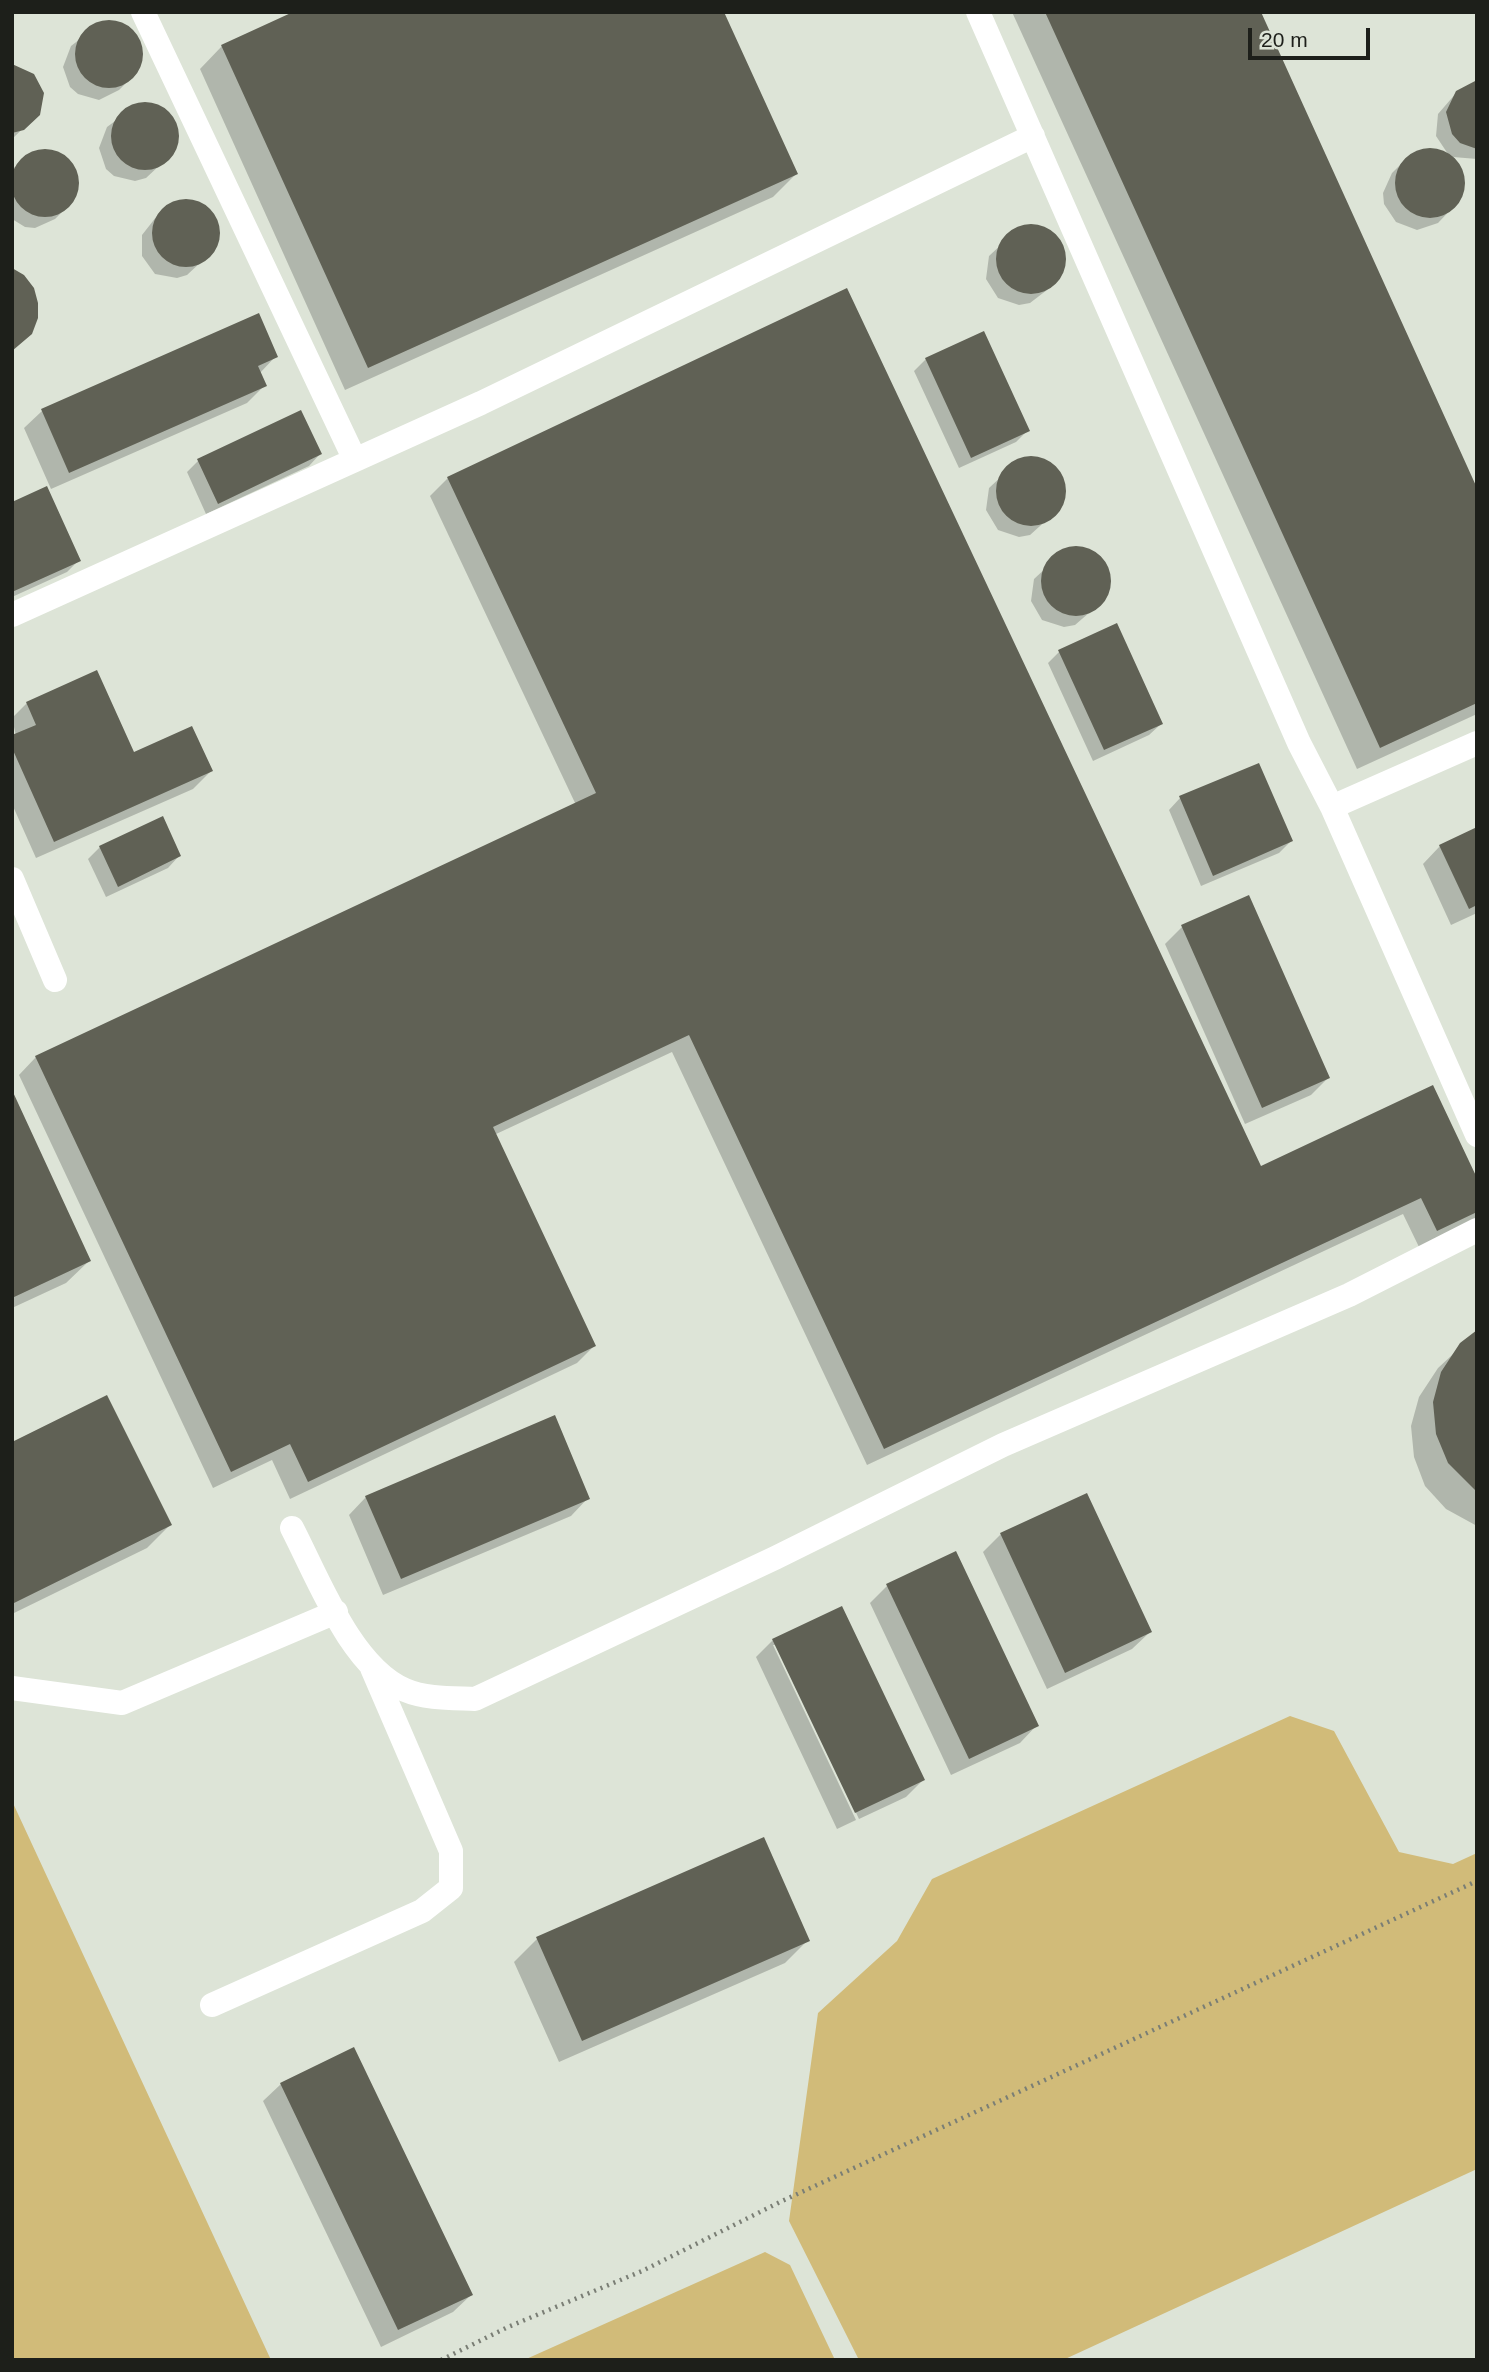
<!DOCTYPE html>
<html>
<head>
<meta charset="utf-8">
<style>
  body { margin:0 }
  #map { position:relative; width:1489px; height:2372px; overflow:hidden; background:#dde4d7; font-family:Helvetica,sans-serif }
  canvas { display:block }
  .frame { position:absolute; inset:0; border:14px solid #1d1f1a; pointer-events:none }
  .scale { position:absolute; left:1248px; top:28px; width:122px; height:32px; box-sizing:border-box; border:4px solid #1d1f1a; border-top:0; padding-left:9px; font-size:21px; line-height:24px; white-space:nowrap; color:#1d1f1a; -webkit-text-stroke:5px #dde4d7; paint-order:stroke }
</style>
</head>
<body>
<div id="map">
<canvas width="1489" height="2372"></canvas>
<div class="frame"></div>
<div class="scale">20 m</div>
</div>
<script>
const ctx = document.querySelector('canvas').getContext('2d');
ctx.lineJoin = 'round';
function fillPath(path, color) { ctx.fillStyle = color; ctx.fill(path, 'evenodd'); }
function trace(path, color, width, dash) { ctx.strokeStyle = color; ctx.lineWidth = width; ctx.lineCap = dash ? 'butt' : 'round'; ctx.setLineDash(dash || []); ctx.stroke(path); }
fillPath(new Path2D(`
  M1290,1716l44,15 65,121 54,12 24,-11v316l-414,191h-204l-70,-139 29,-208 79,-72 35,-62z
  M12,1801l259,559h-259z
  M765,2252l25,13 45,95h-311z`), '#d1bb79');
fillPath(new Path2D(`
  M1012,12h247l218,480v222l-120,55z
  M102,22l21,3 15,14 3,10 -3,21 -7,8 -12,12 -20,10 -21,-6 -8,-7 -7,-20 8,-21z
  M222,46l574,128 -23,23 -428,193 -145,-321z
  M12,66l26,48 -26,25z
  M1477,82v77l-24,-2 11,24 -6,21 -20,21 -21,7 -21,-8 -12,-18 -1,-11 9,-20 12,-12 20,-11 24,4 -12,-18 2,-22 19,-22z
  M138,104l21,2 15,15 4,10 -4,21 -28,26 -11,3 -21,-5 -8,-7 -7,-21 8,-21z
  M38,151l21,2 9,6 10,18v11l-11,19 -12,12 -20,9 -10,-1 -13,-8v-50z
  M179,201l21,3 9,6 9,18 -3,21 -28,26 -10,3 -22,-4 -13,-18v-21l18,-23z
  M1029,226l20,5 13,16 2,21 -17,22 -17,13 -11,2 -21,-7 -12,-19 3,-23 30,-28z
  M258,315l18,41 -17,18 6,11 -18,18 -196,86 -27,-61 18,-17z
  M926,359l101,72 -11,11 -57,26 -45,-97z
  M320,454l-11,12 -103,48 -19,-42 11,-11z
  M1040,459l9,4 14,16 2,10 -6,20 -29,26 -11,2 -21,-7 -12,-20 3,-22 30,-28z
  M448,478l812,690 217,14v35l-6,6 -52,24 -16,-33 -536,251 -195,-413 -178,83 100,211 -17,17 -287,136 -18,-39 -59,28 -194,-413 17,-18 540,-252 -146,-309z
  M12,504l67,56 -12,12 -55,25z
  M1073,548l21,6 13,15 2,10 -5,21 -29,25 -11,2 -22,-7 -11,-19 3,-22 30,-28z
  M1059,652l102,72 -12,11 -56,26 -45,-98z
  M27,703l106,51 78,17 -18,18 -157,69 -24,-54v-67l4,-1 -4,-18z
  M1180,798l111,43 -12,12 -78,33 -32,-76z
  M1477,829v84l-26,12 -28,-61 17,-18z
  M100,847l79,9 -11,12 -62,29 -18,-38z
  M1182,927l146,151 -17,17 -66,29 -80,-180z
  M12,1095l77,166 -23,22 -54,25z
  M1477,1332v194l-31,-17 -21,-23 -11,-29 -3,-31 8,-29 19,-29z
  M12,1444l158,81 -23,23 -135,66z
  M366,1497l222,1 -17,18 -188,79 -34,-80z
  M1001,1534l149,98 -18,17 -85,40 -64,-137z
  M887,1586l150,139 -17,18 -69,32 -81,-172z
  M773,1640l150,140 -17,17 -47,22 -82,-174h-4l83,175 -19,9 -81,-172z
  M763,1839l45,101 -23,23 -226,99 -45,-100 23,-23z
  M281,2084l190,211 -18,17 -72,35 -118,-246z`), '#0003');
fillPath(new Path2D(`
  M293,12h431l74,162 -430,194 -147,-323z
  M1045,12h216l216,476v215l-97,45z
  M75 54a34 34 0 1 1 68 0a34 34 0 1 1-68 0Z
  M12,64l22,10 10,19 -4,22 -16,15 -12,3z
  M1477,80v69l-17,-6 -8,-9 -6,-22 10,-21z
  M111 136a34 34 0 1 1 68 0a34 34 0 1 1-68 0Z
  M1395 183a35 35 0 1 1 70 0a35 35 0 1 1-70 0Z
  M11 183a34 34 0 1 1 68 0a34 34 0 1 1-68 0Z
  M152 233a34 34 0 1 1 68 0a34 34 0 1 1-68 0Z
  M996 259a35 35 0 1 1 70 0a35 35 0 1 1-70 0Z
  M12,268l12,7 10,13 4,15v15l-6,16 -20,17z
  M847,288l414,878 172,-81 44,93v34l-40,19 -16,-33 -537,251 -195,-414 -196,92 103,219 -288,136 -18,-38 -59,28 -196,-416 561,-263 -149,-316z
  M259,313l19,44 -20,9 9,20 -198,87 -28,-64z
  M984,331l46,100 -59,27 -46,-100z
  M301,410l21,44 -104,50 -21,-45z
  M996 491a35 35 0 1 1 70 0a35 35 0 1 1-70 0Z
  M47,486l34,75 -69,31v-90z
  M1041 581a35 35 0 1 1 70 0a35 35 0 1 1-70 0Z
  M1117,623l46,101 -59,26 -46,-100z
  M97,670l37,82 58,-26 21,45 -159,71 -42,-94v-13l24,-10 -10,-23z
  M1259,763l34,78 -80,35 -34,-80z
  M163,816l18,40 -63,31 -19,-41z
  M1477,827v78l-8,4 -30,-64z
  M1249,895l81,183 -68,30 -81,-183z
  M12,1090l79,171 -79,37z
  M1477,1330v162l-29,-29 -12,-29 -3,-32 8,-30 19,-29z
  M107,1395l65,130 -160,79v-162z
  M555,1415l35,84 -189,80 -36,-83z
  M1087,1493l65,139 -87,41 -65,-140z
  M956,1551l83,175 -70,33 -83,-175z
  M842,1606l83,174 -70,33 -83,-174z
  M764,1837l46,104 -228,100 -46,-104z
  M354,2047l119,248 -75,35 -118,-247z`), '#606155');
trace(new Path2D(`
  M441,2360l67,-33 134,-56 138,-69 697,-321`), '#7a7e75', 4.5, [2, 5]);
trace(new Path2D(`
  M143,12l212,448
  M978,12l321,731 33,64 145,328
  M12,615l469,-212 552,-267
  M1332,807l145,-64
  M12,879l43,101
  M292,1528c26,50 59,139 113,162 21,9 48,8 70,9l300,-141 228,-113 346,-150 128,-65
  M12,1688l110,15 214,-91
  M212,2005l210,-94 29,-23v-37l-79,-183`), '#fff', 24);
</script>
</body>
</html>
